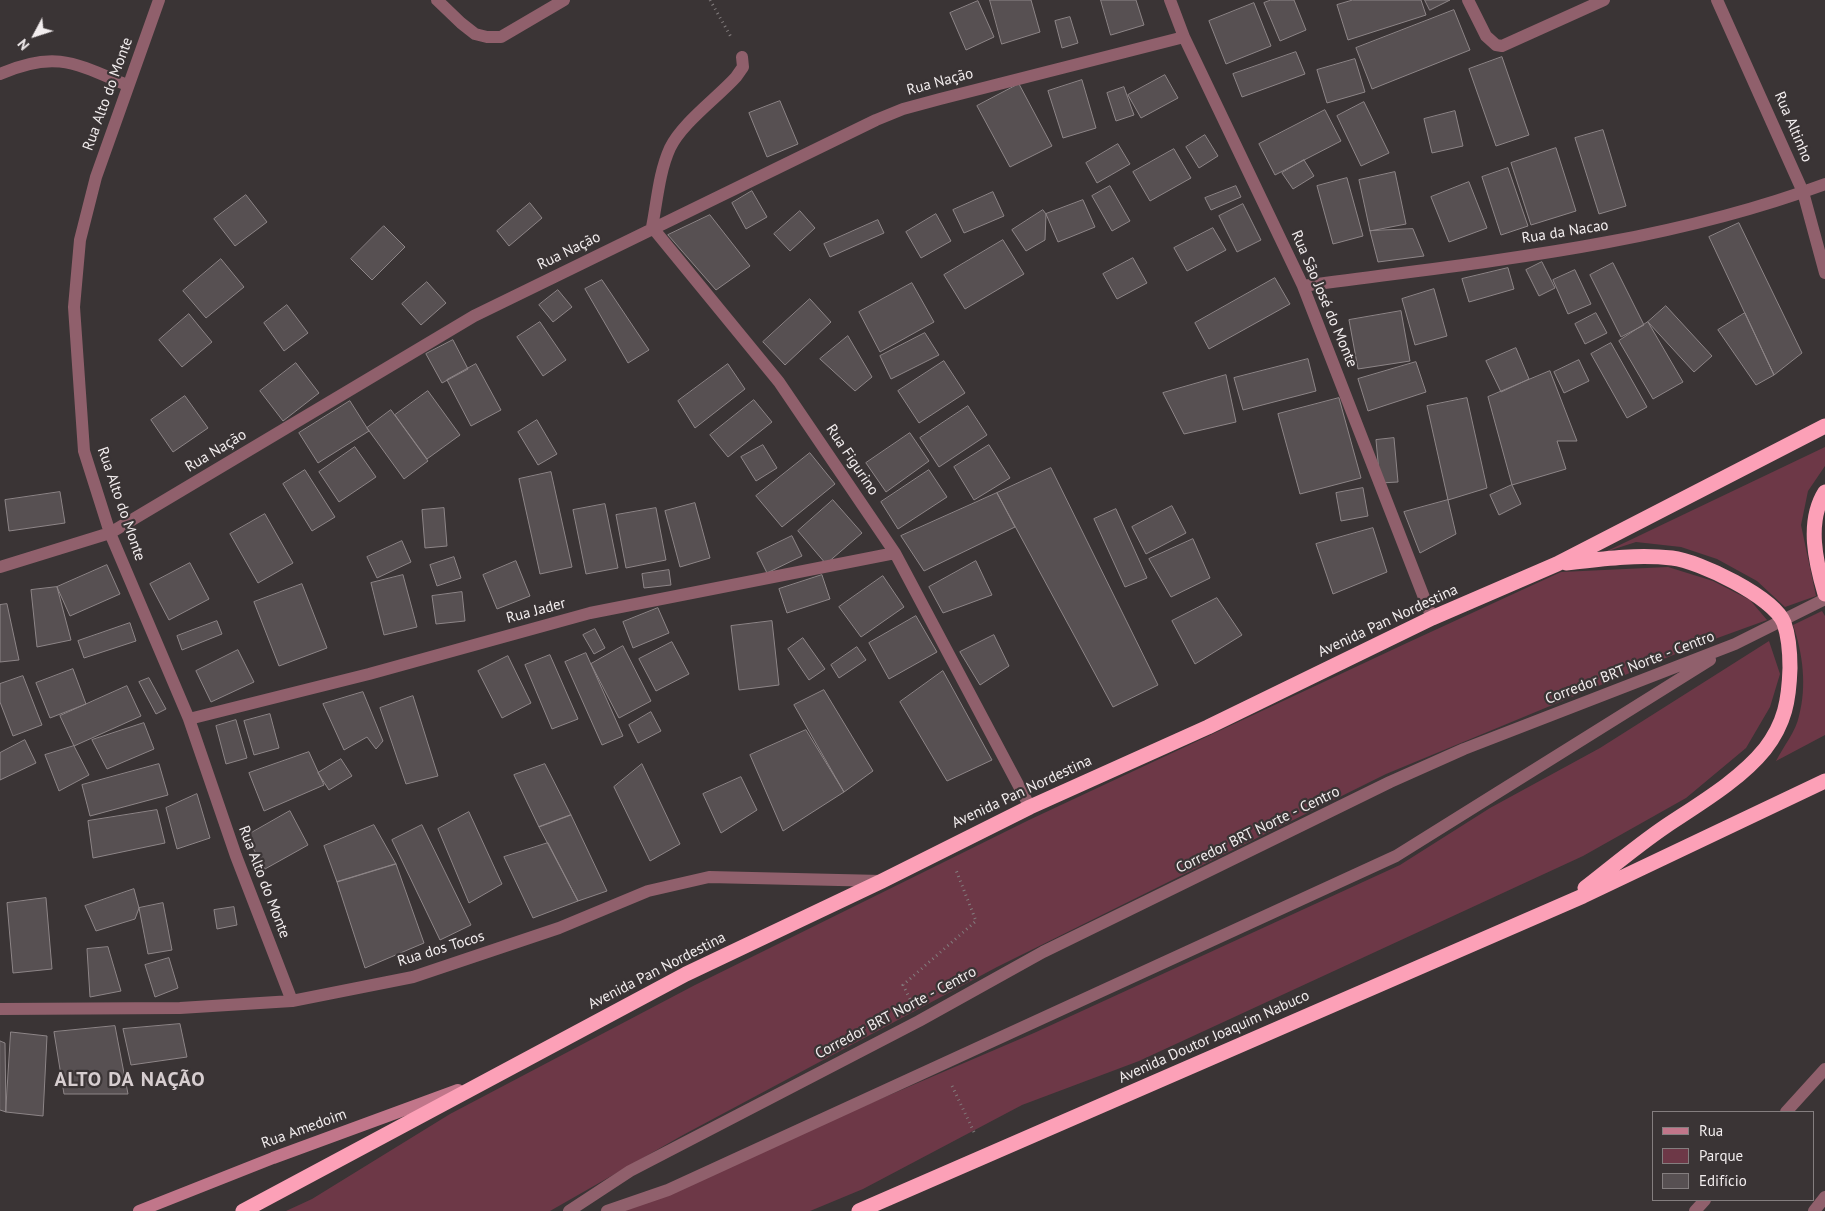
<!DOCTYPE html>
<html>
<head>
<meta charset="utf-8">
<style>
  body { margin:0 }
  #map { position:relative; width:1825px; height:1211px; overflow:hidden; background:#3a3435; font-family:"PT Sans",sans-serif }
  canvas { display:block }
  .legend { position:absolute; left:1652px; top:1111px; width:162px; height:90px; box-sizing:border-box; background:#3a3435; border:1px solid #847e7f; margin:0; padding:6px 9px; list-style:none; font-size:15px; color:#f2edee }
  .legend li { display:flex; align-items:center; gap:10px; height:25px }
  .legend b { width:25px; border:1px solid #847e7f }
  .north { position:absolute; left:10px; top:10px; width:50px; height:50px; -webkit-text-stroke:4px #3a3435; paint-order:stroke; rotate:230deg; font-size:14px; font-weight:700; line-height:20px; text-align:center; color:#f2edee }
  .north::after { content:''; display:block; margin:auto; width:18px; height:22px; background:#f2edee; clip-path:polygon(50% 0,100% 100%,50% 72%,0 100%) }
</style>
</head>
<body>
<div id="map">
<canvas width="1825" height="1211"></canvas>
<ul class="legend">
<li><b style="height:6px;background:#c1768a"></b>Rua</li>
<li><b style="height:14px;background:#6d3847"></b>Parque</li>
<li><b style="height:14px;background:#575052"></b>Edifício</li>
</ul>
<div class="north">N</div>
</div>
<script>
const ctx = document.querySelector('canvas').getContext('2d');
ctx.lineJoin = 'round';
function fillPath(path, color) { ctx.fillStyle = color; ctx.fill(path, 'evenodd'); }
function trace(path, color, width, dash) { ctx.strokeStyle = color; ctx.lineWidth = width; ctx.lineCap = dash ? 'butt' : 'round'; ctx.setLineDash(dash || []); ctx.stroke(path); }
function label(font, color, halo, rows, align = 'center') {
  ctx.font = font + ' "PT Sans",sans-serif'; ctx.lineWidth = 4.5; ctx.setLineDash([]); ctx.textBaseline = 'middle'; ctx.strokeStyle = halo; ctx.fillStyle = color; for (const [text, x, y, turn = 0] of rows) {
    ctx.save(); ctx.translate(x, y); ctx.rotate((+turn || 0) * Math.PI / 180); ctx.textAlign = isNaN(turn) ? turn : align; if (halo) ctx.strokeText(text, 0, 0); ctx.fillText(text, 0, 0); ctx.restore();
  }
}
fillPath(new Path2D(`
  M1825,447v19l-17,25 -7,34 15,71 -31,11 -28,-26 -40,-22 -36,-12 -45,-5 -31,10z
  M1668,567l45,14 37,19 17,20 -77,28 -304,126 -389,193 -314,168 -133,76h-264l26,-12 138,-85 245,-129 334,-165 380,-178 152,-70z
  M1822,611l3,5v119l-49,26c7,-14 20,-30 23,-45 8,-30 4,-62 -6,-91z
  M1769,641l11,33 -10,33 -24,41 -60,50 -103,58 -444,205 -117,44 -159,84 -53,22h-210l68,-21 366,-157 366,-168 90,-57 110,-60z`), '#6d3847');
const building = new Path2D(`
  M990,0h41l9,32 -38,12z
  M1101,0h35l8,25 -33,10z
  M1271,0h23l12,30 -26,11 -16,-38z
  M1353,0h68l5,15 -78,25 -11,-35z
  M1425,0h25l-20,10z
  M978,1l16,36 -28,13 -16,-37z
  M1254,3l17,43 -45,18 -17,-43z
  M1454,10l16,40 -98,39 -16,-41z
  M1070,17l8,26 -16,5 -7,-27z
  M1296,52l9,22 -63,23 -9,-23z
  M1502,57l27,78 -33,11 -27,-77z
  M1355,59l10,33 -38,11 -10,-33z
  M1165,75l13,23 -37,20 -13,-23z
  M1082,80l14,48 -33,10 -15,-47z
  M1019,84l33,62 -42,21 -33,-61z
  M1124,87l10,28 -18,6 -9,-28z
  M780,101l18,43 -31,13 -18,-44z
  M1364,102l25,51 -28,13 -24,-50z
  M1325,110l16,31 -66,34 -16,-31z
  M1455,111l8,35 -31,7 -8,-34z
  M1603,130l23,76 -27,8 -24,-76z
  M1205,135l13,21 -19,12 -13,-21z
  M1118,144l12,20 -33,19 -11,-20z
  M1556,148l20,63 -45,14 -20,-62z
  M1174,149l17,29 -41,23 -17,-29z
  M1304,160l10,16 -21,13 -11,-16z
  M1508,168l20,58 -27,9 -19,-58z
  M1395,172l11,52 -36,7 -11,-51z
  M1347,178l16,58 -30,8 -16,-58z
  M1469,182l18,46 -38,14 -18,-45z
  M1110,186l20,35 -18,10 -20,-35z
  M1236,186l5,11 -30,13 -6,-12z
  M752,191l15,26 -21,12 -14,-26z
  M993,192l11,24 -40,17 -11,-23z
  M246,195l21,27 -32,24 -21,-27z
  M1083,200l12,27 -37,15 -12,-28z
  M530,203l12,15 -33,28 -12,-15z
  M1243,204l18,36 -24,12 -18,-36z
  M1043,210l3,4 -1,26 -19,11 -14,-21z
  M800,211l15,17 -25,23 -16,-17z
  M936,214l15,27 -30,17 -15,-26z
  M710,215l40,51 -34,24 -48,-55z
  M878,220l6,13 -54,24 -6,-13z
  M1739,223l63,130 -28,22 -65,-138z
  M384,226l21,21 -33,33 -21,-21z
  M1213,228l13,22 -39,21 -13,-23z
  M1413,229l11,27 -46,6 -8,-31z
  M1003,240l21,34 -59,35 -21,-34z
  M1133,258l14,25 -30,16 -14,-25z
  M221,259l23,28 -38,31 -23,-27z
  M1542,262l13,26 -16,8 -13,-26z
  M1613,263l31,62 -23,12 -31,-62z
  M1508,268l6,21 -45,13 -7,-23z
  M1575,270l16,34 -23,10 -15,-34z
  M1275,278l15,26 -81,45 -14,-26z
  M602,280l47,70 -21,13 -43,-74z
  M427,282l19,21 -25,22 -19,-21z
  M912,283l22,39 -54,30 -21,-40z
  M1434,289l13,47 -32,9 -13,-46z
  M558,290l14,17 -19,15 -14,-17z
  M810,299l21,23 -46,43 -22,-23z
  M287,305l21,28 -24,18 -20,-28z
  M1666,306l46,50 -18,16 -46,-50z
  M1401,311l9,50 -52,8 -9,-49z
  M1596,313l11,20 -22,11 -10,-20z
  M1745,313l29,62 -18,10 -38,-55z
  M189,314l23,28 -30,25 -23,-27z
  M540,322l26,38 -23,16 -26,-39z
  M1648,322l35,60 -30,17 -34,-58z
  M925,333l14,22 -48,24 -11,-23z
  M848,336l24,41 -17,14 -35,-32z
  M453,340l15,29 -26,14 -16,-29z
  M1611,343l36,64 -20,11 -36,-64z
  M1516,348l13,31 -28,13 -15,-31z
  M1308,359l8,32 -73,19 -9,-32z
  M1579,360l10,21 -25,12 -10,-21z
  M944,361l21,32 -46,30 -21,-32z
  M1416,362l10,30 -58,19 -10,-32z
  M296,363l23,30 -36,28 -23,-30z
  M476,364l25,46 -30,16 -24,-46z
  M728,364l17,25 -50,39 -17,-27z
  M1550,371l27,70h-20l9,28 -54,16 -24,-88z
  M1226,375l10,47 -52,12 -21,-41z
  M428,391l32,44 -33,24 -32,-44z
  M185,396l23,32 -35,24 -22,-32z
  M1339,398l22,80 -61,16 -22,-80z
  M1467,398l20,90 -39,12 -21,-94z
  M754,400l18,22 -44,35 -18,-22z
  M350,401l19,30 -51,32 -19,-30z
  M968,406l19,29 -48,32 -19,-29z
  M391,410l37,51 -24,18 -37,-51z
  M537,420l20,34 -19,11 -20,-33z
  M910,433l19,28 -43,31 -20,-29z
  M1394,438l4,44 -18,1 -4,-43z
  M763,445l14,23 -21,13 -15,-24z
  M989,445l21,33 -36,22 -20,-33z
  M355,447l21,30 -37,25 -20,-30z
  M810,453l25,31 -53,43 -26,-31z
  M1051,468l107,217 -45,22 -116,-214z
  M305,470l30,47 -23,14 -29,-47z
  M929,470l18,27 -49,32 -17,-27z
  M551,472l21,95 -32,7 -21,-95z
  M1512,485l9,19 -22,11 -9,-20z
  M1363,488l5,28 -27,5 -5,-28z
  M60,492l5,31 -56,8 -4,-31z
  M997,493l18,34 -91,44 -23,-35z
  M833,500l29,33 -36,31 -28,-33z
  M1448,500l8,34 -36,19 -16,-41z
  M695,503l15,55 -30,9 -15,-56z
  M605,504l13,64 -32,6 -13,-64z
  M1172,506l14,27 -40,21 -14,-27z
  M444,508l3,38 -22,2 -3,-38z
  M656,508l10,52 -40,8 -10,-53z
  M1116,509l31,69 -22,9 -31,-68z
  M265,514l28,49 -35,20 -28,-49z
  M1373,528l14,44 -54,22 -17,-50z
  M792,536l10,20 -35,17 -10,-20z
  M1193,539l17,39 -39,19 -22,-38z
  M402,541l9,21 -34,16 -10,-21z
  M454,557l7,21 -24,8 -7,-21z
  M516,561l14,35 -33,13 -14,-34z
  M976,561l16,34 -49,18 -14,-26z
  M190,563l19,36 -40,21 -19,-36z
  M107,565l13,29 -50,22 -13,-29z
  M669,570l2,15 -27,3 -2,-14z
  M403,575l14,52 -33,8 -13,-52z
  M822,575l8,24 -43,14 -8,-24z
  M883,576l21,31 -43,30 -22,-30z
  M302,584l25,64 -48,18 -25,-64z
  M57,587l14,53 -34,7 -6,-57z
  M462,592l3,29 -29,3 -4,-28z
  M1217,598l25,37 -47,29 -23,-43z
  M7,604l12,56 -19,2v-57z
  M658,608l11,25 -36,15 -10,-26z
  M916,616l21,36 -48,27 -20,-36z
  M217,621l5,13 -40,16 -5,-14z
  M772,621l7,64 -40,5 -8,-64z
  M130,623l6,18 -52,17 -6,-17z
  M595,629l10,19 -11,6 -11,-19z
  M994,635l15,31 -29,19 -20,-33z
  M803,638l22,31 -16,11 -21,-31z
  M672,642l17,32 -33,17 -17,-32z
  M623,646l28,55 -32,17 -28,-54z
  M857,647l9,13 -27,18 -8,-13z
  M238,650l16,32 -43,20 -15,-31z
  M586,653l37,83 -21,9 -37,-83z
  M550,655l28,64 -26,10 -27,-64z
  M508,656l23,47 -29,15 -24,-47z
  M73,669l13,35 -36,14 -14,-35z
  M943,671l49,89 -45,21 -47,-79z
  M23,676l19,49 -29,11 -13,-34v-18z
  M149,678l17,31 -10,5 -17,-32z
  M127,686l14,30 -67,30 -14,-30z
  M824,690l49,81 -29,21 -50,-87z
  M363,692l20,49 -7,8 -9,-12 -23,13 -21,-46z
  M413,696l25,80 -32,8 -26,-76z
  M651,712l10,19 -23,12 -9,-18z
  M270,714l9,34 -25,7 -10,-34z
  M236,720l11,38 -21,6 -10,-38z
  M144,723l10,26 -47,20 -15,-29z
  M806,730l38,62 -61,39 -33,-76z
  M25,740l11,23 -36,17v-27z
  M74,746l15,29 -30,16 -14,-36z
  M309,752l15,33 -60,26 -15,-38z
  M341,759l11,17 -23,14 -11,-17z
  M159,764l9,31 -78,21 -8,-31z
  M545,764l26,51 -32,12 -25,-52z
  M642,764l38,80 -30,17 -36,-74z
  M741,777l16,33 -36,23 -18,-39z
  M197,794l13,44 -33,11 -11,-41z
  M157,810l8,33 -72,15 -5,-37z
  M290,811l18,34 -43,24 -19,-33z
  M469,812l33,72 -33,19 -31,-74z
  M571,815l36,76 -29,10 -39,-74z
  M374,825l22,39 -59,18 -13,-36z
  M422,825l49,100 -31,15 -48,-100z
  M548,843l30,58 -45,17 -29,-61z
  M396,864l28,79 -59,25 -28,-86z
  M134,889l5,19 -4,11 -39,12 -11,-25z
  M46,898l6,71 -39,4 -6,-70z
  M163,903l9,47 -24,4 -9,-46z
  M234,907l3,18 -20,4 -3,-19z
  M108,947l13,44 -31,6 -3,-48z
  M169,958l9,30 -23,9 -10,-32z
  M180,1024l7,33 -56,8 -8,-36z
  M115,1026l13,68h-64l-10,-62z
  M11,1032l36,4 -4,80 -37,-4z
  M0,1041l5,2 1,69 -6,-2z`);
fillPath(building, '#575052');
trace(building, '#8d8587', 1);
trace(new Path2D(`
  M710,0l21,37
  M910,999l-7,-14 73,-64 -20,-51
  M952,1086l23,48`), '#837d7e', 3, [1, 4]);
trace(new Path2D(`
  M1786,1112l39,-43
  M569,1211l61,-40 289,-150 124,-69 347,-170 74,-33 271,-105 90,-45
  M607,1211l61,-21 728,-334 314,-196
  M1695,1211l10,-11
  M1814,1211l11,-14`), '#90606c', 12);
trace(new Path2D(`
  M159,0l-63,177 -16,63 -6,67 10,144 26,82 79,186 47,137 56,145
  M437,0l24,23 14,11 12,3h14l63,-37
  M1170,0l14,37 119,249 129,332
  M1468,0l18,36 10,9 6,1 102,-46
  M1717,0l86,192 22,81
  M742,57l1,10 -7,10c-19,21 -54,46 -66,71 -11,24 -13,54 -18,79l127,155 116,171 135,254
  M0,74c55,-24 75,-11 127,11
  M1303,286c176,-24 355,-40 522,-102
  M0,567l110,-34 364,-217 402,-196 27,-11 37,-10 244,-62
  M189,719l180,-45 221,-61 305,-60
  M0,1009l180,-1 112,-7 121,-24 146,-49 89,-37 61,-14 173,4`), '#90606c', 12);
trace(new Path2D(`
  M139,1211l134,-53 185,-68`), '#c1768a', 12);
trace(new Path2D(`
  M1825,492c-19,30 -9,71 0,102
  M1566,563c35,-4 70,-9 106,-5 27,3 102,39 112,65 5,14 6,30 6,45 -1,32 -5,55 -25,81 -25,31 -66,55 -99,77 -28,19 -54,41 -81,62
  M243,1211l443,-237 196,-93 148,-74 178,-80 224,-109 125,-54 268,-138
  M859,1211l724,-315 242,-115`), '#fca0b7', 15);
label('15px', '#f2edee', '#3a3435', [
  ["Rua Nação",940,82,-15],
  ["Rua Alto do Monte",108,94,-70],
  ["Rua Altinho",1793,127,67],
  ["Rua da Nacao",1565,232,-9],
  ["Rua Nação",569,251,-26],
  ["Rua São José do Monte",1324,299,67],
  ["Rua Nação",216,451,-31],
  ["Rua Figurino",852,460,56],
  ["Rua Alto do Monte",121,504,71],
  ["Rua Jader",536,611,-15],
  ["Avenida Pan Nordestina",1388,621,-25],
  ["Corredor BRT Norte - Centro",1630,668,-21],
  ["Avenida Pan Nordestina",1022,792,-25],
  ["Corredor BRT Norte - Centro",1258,830,-26],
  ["Rua Alto do Monte",264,882,69],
  ["Rua dos Tocos",441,949,-17],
  ["Avenida Pan Nordestina",657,971,-27],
  ["Corredor BRT Norte - Centro",896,1013,-28],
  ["Avenida Doutor Joaquim Nabuco",1214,1037,-24],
  ["Rua Amedoim",304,1129,-20]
]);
ctx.letterSpacing = '1px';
label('bold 20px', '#d7ced0', '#3a3435', [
  ["ALTO DA NAÇÃO",130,1080]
]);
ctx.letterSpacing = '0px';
</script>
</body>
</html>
